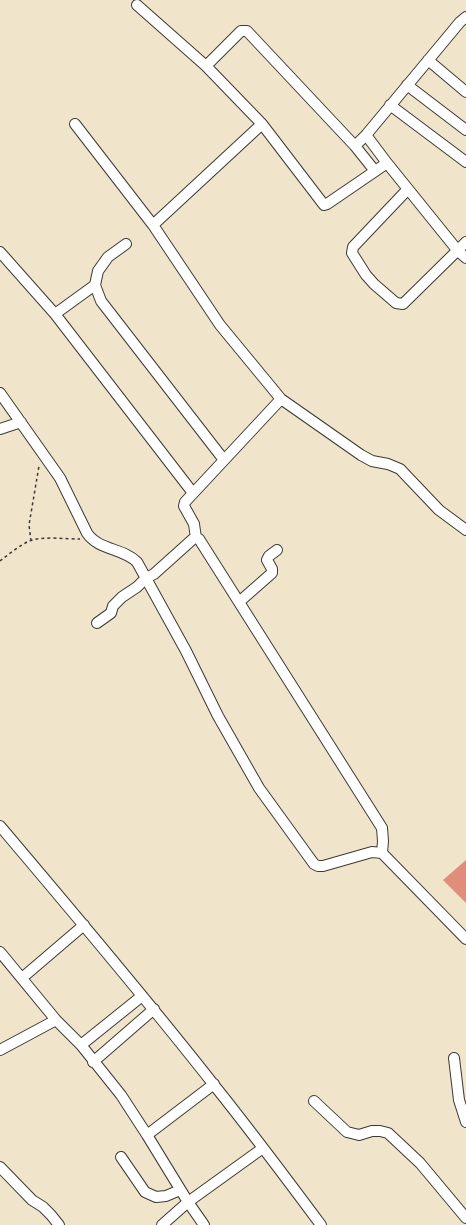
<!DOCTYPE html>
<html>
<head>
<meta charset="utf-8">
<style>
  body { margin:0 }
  canvas { display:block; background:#f0e4cb }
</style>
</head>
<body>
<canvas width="466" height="1225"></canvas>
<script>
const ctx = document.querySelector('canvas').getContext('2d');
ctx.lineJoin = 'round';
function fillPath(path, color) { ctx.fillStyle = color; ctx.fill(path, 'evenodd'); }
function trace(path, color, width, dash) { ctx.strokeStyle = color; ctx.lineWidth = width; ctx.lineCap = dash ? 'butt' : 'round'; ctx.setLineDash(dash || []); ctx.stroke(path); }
fillPath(new Path2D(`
  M466,860v43l-23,-23z`), '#e18d7c');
const minor = new Path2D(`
  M137,5l69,61 56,58 62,81 3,-1 60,-41
  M428,60l38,32
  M206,66l35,-35h6l108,115 20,25
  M407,85l59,45
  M390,105l76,57
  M75,124l78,101 67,100 61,74 80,56 11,6 16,3 12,5 39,41 27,20
  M366,135l21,28 71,88 8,7
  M355,146l11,-11 94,-113 6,-5
  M408,189l-55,58 -1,6 14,22 8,9 22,19 7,1 63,-62
  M153,225l109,-101
  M126,244l-18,13 -10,14 -3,14 6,16 123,159
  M0,252l55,62 138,179
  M55,314l40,-29
  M0,393l60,85 27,55c11,17 36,15 50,29l49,89 32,65 41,72 55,76 4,2h5l49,-14 10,1 84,86
  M0,429l21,-7
  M196,538l-2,-14 -10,-18 1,-4 96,-103
  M239,602l33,-29v-4l-5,-9 2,-4 8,-6
  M97,623l14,-10 2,-7 9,-9 15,-10 9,-9 8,-4 39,-35 3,-1 3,1 183,289 1,13 -1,12
  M0,826c72,85 145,171 214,259 37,46 72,93 107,140
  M0,952l56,68 25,25 40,50 26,40 41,67 16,23
  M22,978l62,-53
  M81,1045l61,-49
  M0,1050l56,-30
  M454,1058l5,42 7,22
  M93,1062l61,-53
  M314,1101l33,31 12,3 13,-4h8l8,2 32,30 46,55
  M147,1135l67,-51
  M121,1157l24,35 11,5 10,-1 14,-6
  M0,1167l32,33 11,7 8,8 8,10
  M162,1225l26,-23 75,-54`);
trace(minor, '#3c3a36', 12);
trace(new Path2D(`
  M31,541l-2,-16 10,-59
  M0,561c9,-7 19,-15 29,-20 13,-5 36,-2 51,-2`), '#3c3a36', 1.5, [3, 3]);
trace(minor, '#fff', 10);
</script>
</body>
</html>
